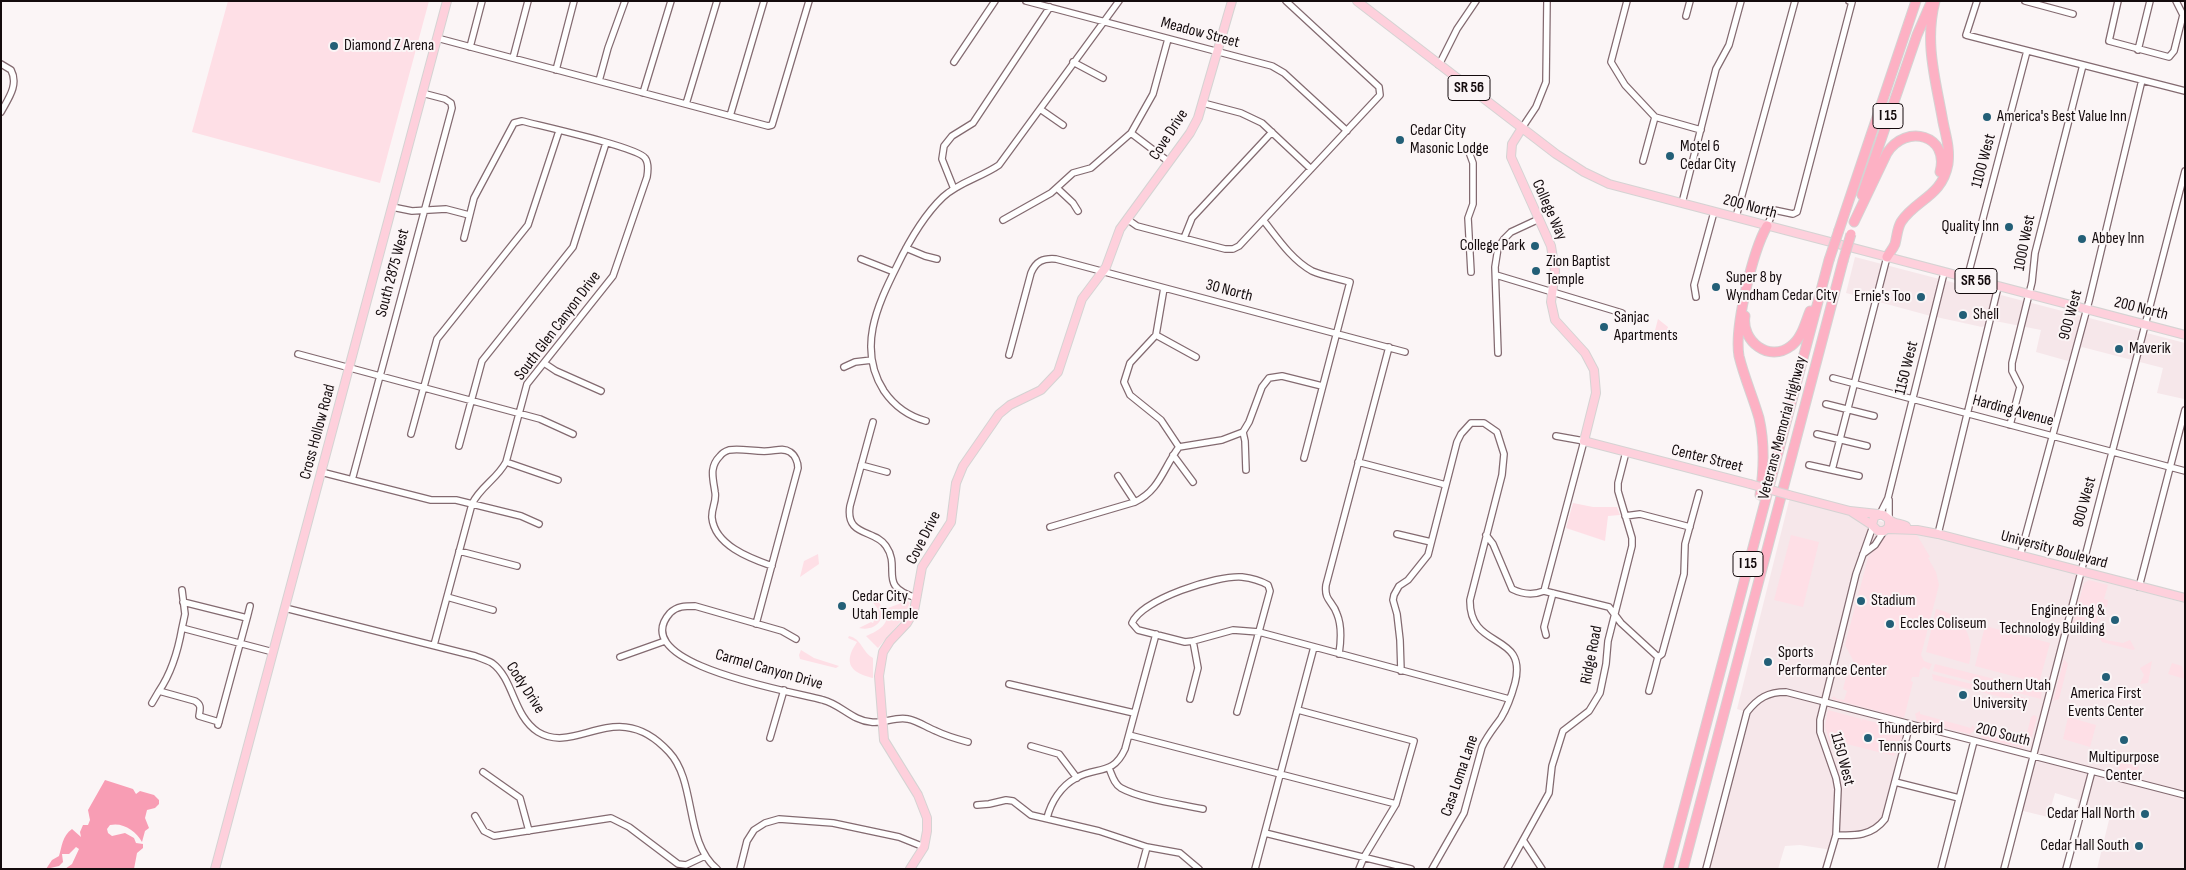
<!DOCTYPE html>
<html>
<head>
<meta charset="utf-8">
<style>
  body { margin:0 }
  #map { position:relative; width:2186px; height:870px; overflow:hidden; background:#fbf5f6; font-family:"Sofia Sans Condensed",sans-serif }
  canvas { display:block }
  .frame { position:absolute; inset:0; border:2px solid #140b0d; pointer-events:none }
</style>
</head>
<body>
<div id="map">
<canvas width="2186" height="870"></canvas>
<div class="frame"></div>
</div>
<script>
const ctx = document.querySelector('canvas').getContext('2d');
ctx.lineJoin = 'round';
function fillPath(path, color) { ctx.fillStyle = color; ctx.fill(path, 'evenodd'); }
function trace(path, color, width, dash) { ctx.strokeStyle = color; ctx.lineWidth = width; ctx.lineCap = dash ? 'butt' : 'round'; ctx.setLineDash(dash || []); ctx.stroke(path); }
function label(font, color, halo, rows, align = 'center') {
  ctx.font = font + ' "Sofia Sans Condensed",sans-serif'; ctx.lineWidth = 4; ctx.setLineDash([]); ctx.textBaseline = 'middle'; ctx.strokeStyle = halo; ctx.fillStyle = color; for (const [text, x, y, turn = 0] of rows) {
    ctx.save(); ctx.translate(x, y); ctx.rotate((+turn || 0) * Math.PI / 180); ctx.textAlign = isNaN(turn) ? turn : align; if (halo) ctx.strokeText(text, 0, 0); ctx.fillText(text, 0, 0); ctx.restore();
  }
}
fillPath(new Path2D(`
  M1855,257l330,86 -1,56 -27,-6 6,-25 -81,-21 -14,14 -32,-9 5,-22 -46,-9 -13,6 -55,-12 -81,-22z
  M1790,497l395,106v266h-88l12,-49 -33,-9 2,-11 -23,-7 -7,24 -33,-8 13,-50 -118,-31 -22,84 -15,19 -37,4 -4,15 -32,-5 -15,1 -7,23h-72l41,-157 -10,-3z`), '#f6e7ea');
fillPath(new Path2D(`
  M228,1h201l-49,182 -188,-51z
  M1658,319l10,8 -3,14 -12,-3z
  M1573,503l20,4h24l3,8 -12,1 -3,25 -39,-13z
  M1904,531l13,4 13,22 -2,1 8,14 3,13 -18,70 3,6 8,3 -3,6 -5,-3 -4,3 -1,7h-7l-1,4 2,1 -9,36 -72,-19v-1l2,-2 3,3 7,1 3,-9 -4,-2 3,-12 4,-1 -3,-1 2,-8 4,-1 1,-4 -9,-17 23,-87 18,-25z
  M1791,535l28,7 -16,65 -29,-7z
  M818,554l1,10 -19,13 4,-16z
  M2089,580l19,5 -4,14 4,1 -1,7 -6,-1c-4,16 -9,23 5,34l17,3 7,-3 5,9 -2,1 -31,-8 -23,-41 5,-18z
  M868,596l11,6c9,16 -3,30 -20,26l12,-6 2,1 5,-14z
  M906,599l4,4 -8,17 -24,28 -12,-12c14,-6 23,-11 22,-28l16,-6z
  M2079,608l6,11 -3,12 -5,3 -6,-3 6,-22z
  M1936,609c27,5 40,29 33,55l-43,-12z
  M1985,626l65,17 -11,40 -64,-17z
  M849,636c13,3 13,16 24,22v20c-12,-3 -28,-8 -22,-25 1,-4 4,-7 6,-11l-9,-4z
  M801,650l13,8 25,8 -3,2 -36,-9 -1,-4z
  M2064,659l4,5 -9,35 -6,2z
  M2152,661l-4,22 -8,1 4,-9 -4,-7z
  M2172,663l10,3 3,13 -17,-5z
  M1935,664l107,27 -1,8 -108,-28z
  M1932,674l98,25 -1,5 -96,-24z
  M1828,710l33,9v3l1,-3 27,7v3l1,-3 13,4 -1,4 -2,-1 2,2 -8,21 -59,-15 -5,2 -5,-17z
  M1920,711v3l51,14 2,-3 2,5 -5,4 -53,-13 -2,-7z
  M2034,715l3,2 -7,27h-5l-2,4 -41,-10 -2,-9 4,-1v3l41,10 6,-24z
  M2068,717l28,8 -6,22 -27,-8z
  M2123,762l16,4 -4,11 -15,-4 -2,-9z`), '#fedfe6');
fillPath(new Path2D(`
  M105,780l28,9 3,5 4,-3 14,4 5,5v4l-4,4 -8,2 -2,8 4,10 -4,3 -3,11c-6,-11 -19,-20 -32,-17l-3,4 1,4 4,3 13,-3 9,5 2,5 7,1v4l-6,5 -3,16h-69l7,-5 7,-15 -3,-2 -7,7h-7l1,8 -4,4 -13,3 6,-9 7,-4c3,-9 3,-20 13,-27l9,8 -1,-5 3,-7h5l2,-5 -2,-10z`), '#f89db4');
const minor = new Path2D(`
  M1026,1l246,65 12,7 63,58
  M1627,1l-16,61 14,23 30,32 46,13
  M1977,1l-11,34 219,56
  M2025,1l48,13
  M2118,1l-9,40 60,16 5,-6 9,-36 -7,-14
  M1686,16l4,-15
  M437,38l331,88 4,-1 37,-124
  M470,47l12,-46
  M2138,50l12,-49
  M513,58l15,-57
  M954,62l41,-61
  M1073,62l30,16
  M1,64l10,6c8,15 -3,29 -10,42
  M1439,65l18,-36 19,-28
  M556,70l18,-69
  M599,81l9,-33 17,-47
  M643,93l28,-92
  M1203,103l38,10 21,10 49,46
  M686,104l31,-103
  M1040,109l23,16
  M730,116l34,-115
  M1522,128l14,-21 10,-25 1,-81
  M1131,133l38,29
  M1469,152l4,11v41l-5,14 3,54
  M1643,161l12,-44
  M1057,188l16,15 5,8
  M954,189l-12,-30 2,-13 8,-10 21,-13 77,-116
  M1682,203l34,-134 13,-24 12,-44
  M392,207l20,4 34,-2 23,6
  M1736,217l59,-216
  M1127,219l10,7 88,23h8l6,-3 141,-151 -1,-8 -93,-86
  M1003,220l48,-27 22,-20 18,-5 40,-35 22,-39 15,-55
  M1264,221c14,18 28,39 48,50 12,5 25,7 38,11l-46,176
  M1767,226l7,-16 19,4 4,-2 55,-210 -3,-1
  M1184,238l8,-20 80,-86
  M906,248l19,8 12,3
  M861,259l33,13
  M1496,275l126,38
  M1967,279l60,-228
  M1164,288l-8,47 -26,28 -6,19 6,13 31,25 18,27
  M1696,297l-2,-12 20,-73
  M1156,335l40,22
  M1498,353l-3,-86 3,-19 6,-9 7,-7 28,-13
  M298,354l242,65 33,15
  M1009,355l22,-82c5,-12 12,-15 25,-14l349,93
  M544,363l12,8 45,20
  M844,367l11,-5 17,-2
  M1833,378l352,93
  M1826,404l48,12
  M926,421c-18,-5 -31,-14 -42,-30 -27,-42 -7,-85 13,-125 12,-25 26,-50 46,-69 16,-15 39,-20 56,-32l120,-164
  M873,422l-23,84c-5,31 25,23 36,40 16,23 -10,40 31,52
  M2010,425l10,-38 -8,-16v-8l20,-81 3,-29 48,-188
  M1243,432l2,9 1,29
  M411,434l26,-95 91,-114 31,-94
  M1817,434l50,12
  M459,446l23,-85 91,-114 33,-104
  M1173,455l20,27
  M506,462l52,18
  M1358,462l88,23
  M861,465l26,7
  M1809,465l50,11
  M1832,470l55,-213
  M321,472l110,28h25l65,16 18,8
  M1118,476l17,26
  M352,480l100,-372 -1,-5 -6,-4 -23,-6
  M1889,500v19
  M1880,514l8,-16 56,-225
  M1625,516l15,-2 50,13
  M1050,527l85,-25c25,-12 28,-34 44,-55l43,-7 21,-8 6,-10 13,-35 7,-9 13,-2 40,10
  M1397,534l34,8
  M1938,534l60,-247
  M1486,535l7,9 19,45c10,5 22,6 32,2l65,16 12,16 37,34
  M459,551l58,15
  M1863,554l12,-9 9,-14
  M2020,556l69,-255 53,-221
  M2139,587l46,-177
  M182,590l3,24 -3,14 91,24
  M1544,591l40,-150 -28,-5
  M447,597l46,13
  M183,602l64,16 -29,107
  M285,608l190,48c5,2 12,4 17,7 22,16 21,53 46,69 39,24 79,-37 131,20 28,30 15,90 48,117
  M247,618l3,-12
  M756,624l42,-156c0,-6 -3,-13 -8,-16 -7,-5 -15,-1 -22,-1 -13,1 -26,-3 -39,-1 -3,1 -7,3 -9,6 -11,11 -7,22 -5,36 2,9 -4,17 -3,26 3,27 37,40 60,48
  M1546,635l-2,-8 9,-34
  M796,639l-14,-8 -87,-25c-10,0 -18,0 -25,7 -46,52 126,79 153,87 17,4 30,21 48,22 12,2 25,-6 37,-3 10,2 18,8 28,12 10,5 21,8 32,11
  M434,645l38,-141c8,-17 25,-25 34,-42l21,-78 86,-108 34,-99c1,-6 2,-14 -2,-19 -8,-11 -104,-32 -123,-37l-8,2 -40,75 -10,40
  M1339,654c2,-13 3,-28 -2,-40 -4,-13 -13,-13 -11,-29l63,-238
  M620,657l45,-16
  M1401,671l-1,-31 -3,-26 -4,-14 1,-5 5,-9 9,-6 20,-25 29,-113 4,-8 10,-11h13l13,9 7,22 -2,21 -32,125c-1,51 58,31 45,83 -3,11 -8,25 -14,35 -7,10 -14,18 -19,29l-18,66 -32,56
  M1009,684l125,29
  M159,691c13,-19 19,-40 23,-63
  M1649,691l9,-34 4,-3 22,-80 1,-30 14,-51
  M1190,699l8,-31 -5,-27
  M152,703l7,-12 36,10c7,4 5,8 4,15l20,6
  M1298,710l116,31 -18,63 -32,53 -5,12
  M1237,712l33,-121 -2,-6c-7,-4 -17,-7 -26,-8 -25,-2 -100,22 -110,46l6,7 47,12 8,-1 40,-11 26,2 250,67
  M1129,735l267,69
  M770,738l14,-48
  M1031,746l28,8 18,24
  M1109,768c3,7 5,16 12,20 20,11 59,16 82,21
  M483,772l37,26 9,33
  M1895,782l64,16
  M977,805l12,-1 17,-4 7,1 18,14 68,16 48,16 33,6 19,16
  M475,816l9,15 10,5 117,-18 18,9 49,37 8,1 19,-9
  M1047,818c4,-16 14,-32 29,-40 21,-12 37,-2 49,-29l31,-115
  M1265,833l146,36
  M1836,835c19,1 36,1 49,-16l25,-95
  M1523,840l19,29
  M740,869l7,-28 7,-11 11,-7 14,-4 54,4 66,14 25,10
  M1141,869l6,-22
  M1255,869l59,-222
  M1507,869l42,-76 3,-27 11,-35 26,-20 11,-18 6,-29 2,-23 24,-95v-8l-14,-47v-8l8,-31
  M1706,869l41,-157c11,-14 21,-20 39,-20l399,103
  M1826,869l10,-34 2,-46 -2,-11 -16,-46v-12l36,-146 17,-48
  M1941,869l33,-128
  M2004,869l181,-698
  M2066,869l26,-98`);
const major = new Path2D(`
  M1357,1l199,153 28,18 25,12 576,151
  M1522,128l-10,16 -1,13 40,89 4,25 -4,31 4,18 30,33 9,17 2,23 -12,48 166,43
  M1789,495l61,16 28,3
  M1852,512l20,13
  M1889,520v7l-5,4h-6l-6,-6 2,-8c10,-6 11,1 19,5 4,2 9,2 13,4
  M1888,529l29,1 21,4 247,64
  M215,869l232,-868
  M910,869l14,-22 3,-16v-13l-9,-23 -34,-55 -5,-64 4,-24 7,-11 17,-18 7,-12 8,-44 29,-45 5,-39 7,-17 36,-52 11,-9 31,-15 17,-18 24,-73 24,-32 14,-38 70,-96 8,-15 34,-117`);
const highway = new Path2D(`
  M1862,195l55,-160 13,-30
  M1854,222l33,-69c19,-30 63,-18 53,19
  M1839,230l77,-229
  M1887,257c2,-4 6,-8 8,-13 2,-7 2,-15 6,-22 15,-23 41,-25 47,-58 2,-15 -2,-28 -5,-42 -7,-41 -19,-79 -8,-121
  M1745,316c-4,25 24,47 46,30 11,-8 14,-23 19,-35
  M1760,495c4,-26 5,-51 -1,-77 -6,-21 -15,-41 -20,-62 -5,-29 14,-105 28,-130
  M1668,869l161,-609
  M1683,869l160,-608`);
trace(minor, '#836a70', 8);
trace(major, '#d5d3d3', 10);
trace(highway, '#d5d3d3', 11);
trace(minor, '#fff', 5.5);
trace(major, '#fed0dc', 8);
trace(highway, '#fdb1c4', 9);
const majorBridge = new Path2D(`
  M1750,484l39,11`);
const highwayBridge = new Path2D(`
  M1829,260l10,-30
  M1843,261l8,-27`);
trace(majorBridge, '#d5d3d3', 10, []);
trace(highwayBridge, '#d5d3d3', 11, []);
trace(majorBridge, '#fed0dc', 8);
trace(highwayBridge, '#fdb1c4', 9);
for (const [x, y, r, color] of [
  [334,46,5,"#235f77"],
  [1987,117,5,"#235f77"],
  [1400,140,5,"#235f77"],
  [1670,156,5,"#235f77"],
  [2009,227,5,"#235f77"],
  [2082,239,5,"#235f77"],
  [1535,246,5,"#235f77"],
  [1536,271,5,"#235f77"],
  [1716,287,5,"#235f77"],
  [1921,297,5,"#235f77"],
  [1963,315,5,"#235f77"],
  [1604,327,5,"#235f77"],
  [2119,349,5,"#235f77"],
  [1861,601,5,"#235f77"],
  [842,606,5,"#235f77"],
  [2115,620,5,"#235f77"],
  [1890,624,5,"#235f77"],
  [1768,662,5,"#235f77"],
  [2106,677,5,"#235f77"],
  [1963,695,5,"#235f77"],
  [1868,738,5,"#235f77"],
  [2124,740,5,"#235f77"],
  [2145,814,5,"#235f77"],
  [2139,846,5,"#235f77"]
]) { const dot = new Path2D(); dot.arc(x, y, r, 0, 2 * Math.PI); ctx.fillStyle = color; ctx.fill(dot); trace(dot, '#fbf5f6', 2); }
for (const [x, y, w] of [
  [1469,88,42],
  [1888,116,30],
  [1976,281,42],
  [1748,564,30]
]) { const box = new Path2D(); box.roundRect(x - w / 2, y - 12.5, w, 25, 4); ctx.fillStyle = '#fbf5f6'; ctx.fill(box); trace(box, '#140b0d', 1); }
label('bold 15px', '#140b0d', null, [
  ["SR 56",1469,88],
  ["I 15",1888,116],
  ["SR 56",1976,281],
  ["I 15",1748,564]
]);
label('16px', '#140b0d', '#fbf5f6', [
  ["Meadow Street",1200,33,15],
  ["Cove Drive",1169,135,-57],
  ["1100 West",1984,161,-75],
  ["200 North",1750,207,15],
  ["College Way",1549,210,66],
  ["1000 West",2025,243,-79],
  ["South 2875 West",393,273,-75],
  ["30 North",1229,291,15],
  ["200 North",2141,309,14],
  ["900 West",2071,315,-75],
  ["South Glen Canyon Drive",558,326,-53],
  ["1150 West",1907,368,-76],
  ["Harding Avenue",2013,411,15],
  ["Veterans Memorial Highway",1783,428,-75],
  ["Cross Hollow Road",318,432,-75],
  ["Center Street",1707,459,14],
  ["800 West",2085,502,-75],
  ["Cove Drive",924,538,-63],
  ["University Boulevard",2054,550,15],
  ["Ridge Road",1592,655,-79],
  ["Carmel Canyon Drive",769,670,16],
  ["Cody Drive",525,688,57],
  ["200 South",2003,735,14],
  ["1150 West",1842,759,75],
  ["Casa Loma Lane",1460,776,-71]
]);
label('16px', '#140b0d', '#fbf5f6', [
  ["Diamond Z Arena",344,46],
  ["America's Best Value Inn",1997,117],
  ["Cedar City",1410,131],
  ["Masonic Lodge",1410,149],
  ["Motel 6",1680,147],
  ["Cedar City",1680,165],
  ["Quality Inn",1999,227,"right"],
  ["Abbey Inn",2092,239],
  ["College Park",1525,246,"right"],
  ["Zion Baptist",1546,262],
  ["Temple",1546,280],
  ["Super 8 by",1726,278],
  ["Wyndham Cedar City",1726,296],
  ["Ernie's Too",1911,297,"right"],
  ["Shell",1973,315],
  ["Sanjac",1614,318],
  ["Apartments",1614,336],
  ["Maverik",2129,349],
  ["Cedar City",852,597],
  ["Utah Temple",852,615],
  ["Stadium",1871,601],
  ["Engineering &",2105,611,"right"],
  ["Technology Building",2105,629,"right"],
  ["Eccles Coliseum",1900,624],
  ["Sports",1778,653],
  ["Performance Center",1778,671],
  ["Southern Utah",1973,686],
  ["University",1973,704],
  ["America First",2106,694,"center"],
  ["Events Center",2106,712,"center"],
  ["Thunderbird",1878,729],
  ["Tennis Courts",1878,747],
  ["Multipurpose",2124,758,"center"],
  ["Center",2124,776,"center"],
  ["Cedar Hall North",2135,814,"right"],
  ["Cedar Hall South",2129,846,"right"]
], 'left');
</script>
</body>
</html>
